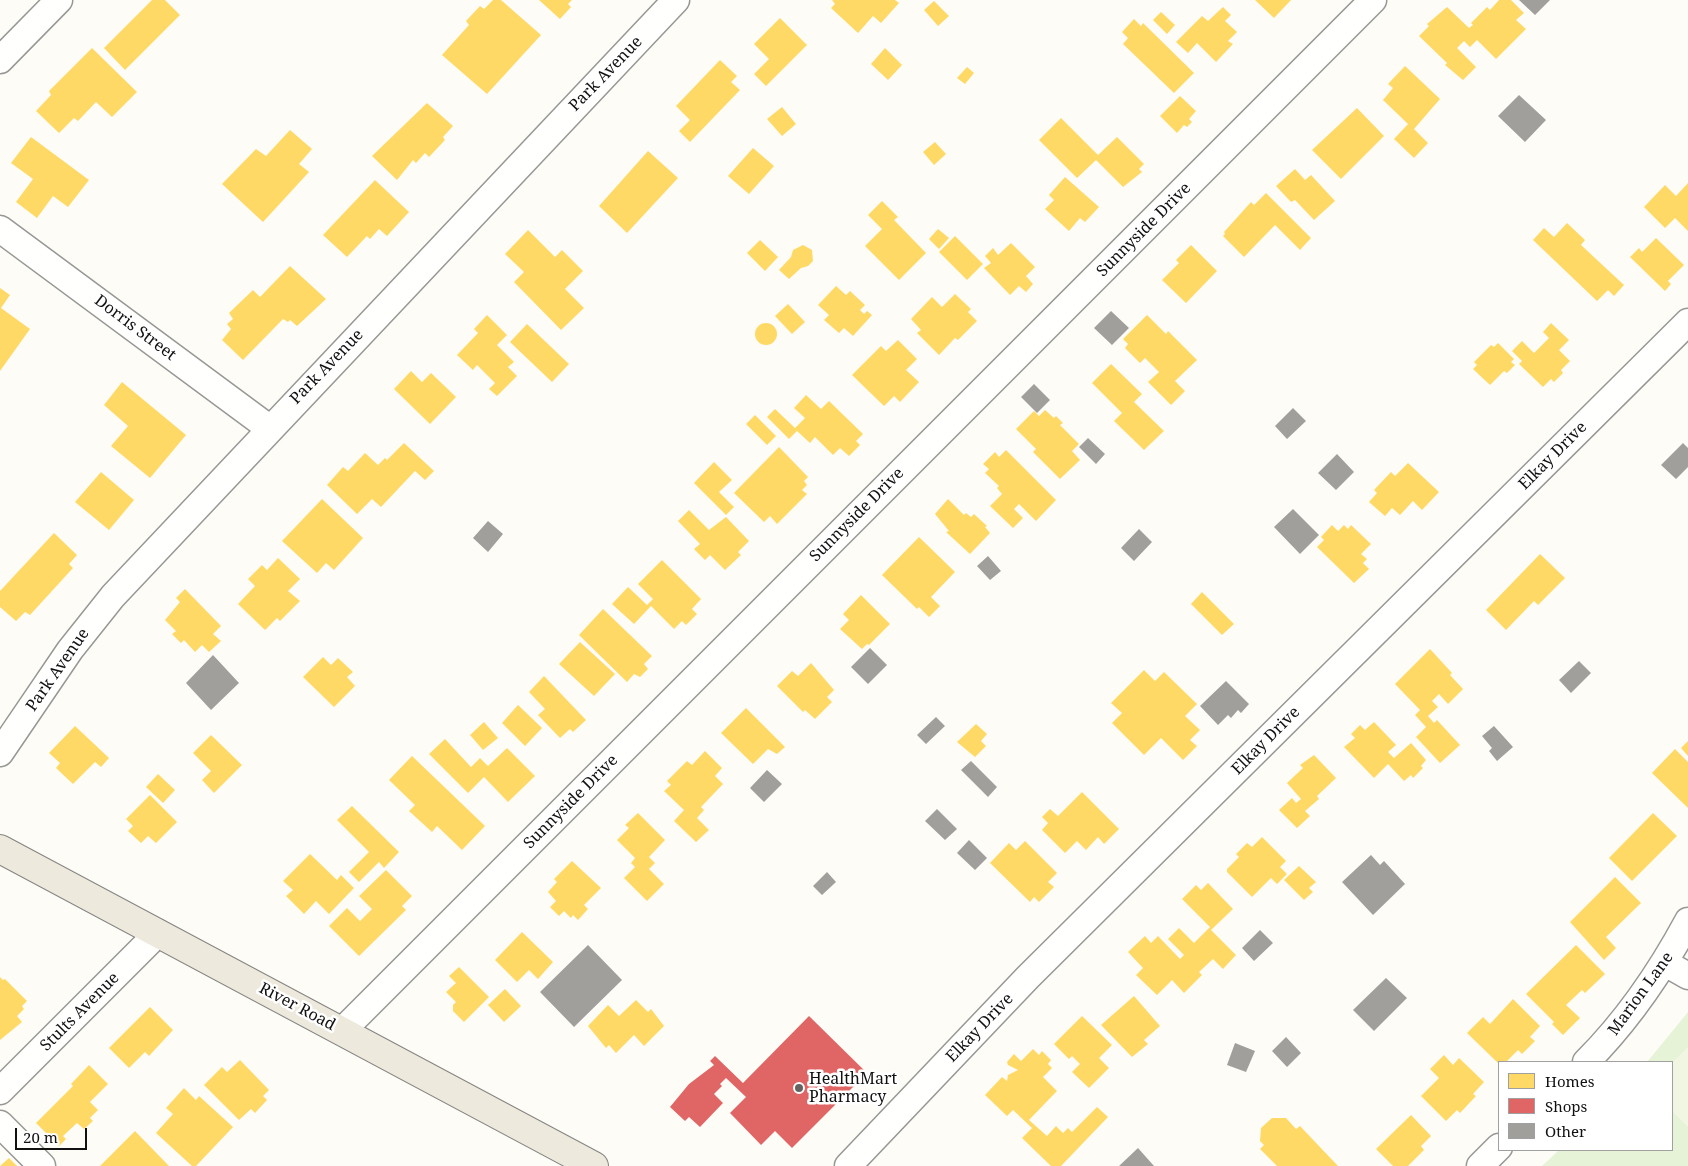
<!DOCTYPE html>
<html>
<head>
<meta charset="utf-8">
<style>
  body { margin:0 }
  #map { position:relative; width:1688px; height:1166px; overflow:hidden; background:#fdfcf7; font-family:"Noto Serif",serif }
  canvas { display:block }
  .legend { position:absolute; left:1498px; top:1061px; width:175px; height:90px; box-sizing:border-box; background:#fff; border:1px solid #a0a0a0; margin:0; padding:6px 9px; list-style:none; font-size:15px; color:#111 }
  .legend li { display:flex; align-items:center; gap:10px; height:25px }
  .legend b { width:25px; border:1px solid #a0a0a0 }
  .scale { position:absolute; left:15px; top:1128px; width:72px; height:22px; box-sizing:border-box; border:2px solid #111; border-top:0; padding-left:6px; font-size:15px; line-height:18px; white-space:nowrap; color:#111; -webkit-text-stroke:4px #fff; paint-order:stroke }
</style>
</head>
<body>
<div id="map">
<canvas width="1688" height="1166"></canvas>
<ul class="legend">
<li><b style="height:14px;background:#ffd966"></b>Homes</li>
<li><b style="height:14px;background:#e06666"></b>Shops</li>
<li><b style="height:14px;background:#a19f9c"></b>Other</li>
</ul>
<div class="scale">20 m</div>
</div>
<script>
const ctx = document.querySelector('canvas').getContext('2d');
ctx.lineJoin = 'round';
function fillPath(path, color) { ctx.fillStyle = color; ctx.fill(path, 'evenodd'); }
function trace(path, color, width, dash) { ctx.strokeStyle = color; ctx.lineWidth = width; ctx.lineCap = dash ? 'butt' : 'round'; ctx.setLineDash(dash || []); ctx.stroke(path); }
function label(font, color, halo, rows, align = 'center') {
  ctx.font = font + ' "Noto Serif",serif'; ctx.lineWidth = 5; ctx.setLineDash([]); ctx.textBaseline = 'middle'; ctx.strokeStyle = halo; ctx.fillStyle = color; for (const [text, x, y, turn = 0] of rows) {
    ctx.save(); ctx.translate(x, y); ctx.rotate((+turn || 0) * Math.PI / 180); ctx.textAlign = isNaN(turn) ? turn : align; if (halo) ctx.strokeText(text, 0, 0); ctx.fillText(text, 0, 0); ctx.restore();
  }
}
fillPath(new Path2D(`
  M1688,1012v154h-146l17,-16h113v-88h-25z`), '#e7f3d7');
fillPath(new Path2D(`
  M1688,1047v80l-16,-16v-48z`), '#f0f6e1');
fillPath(new Path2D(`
  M152,0h13l15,15 -55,55 -21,-22z
  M493,0h8l40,35 -54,59 -45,-39 27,-30 -3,-4 14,-15 4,3z
  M539,0h33l-4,4 3,3 -11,12z
  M832,0h63l4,3 -18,20 -8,-7 -15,17 -27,-25 4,-4z
  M1255,0h36l-17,18z
  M1499,0h12l13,13 -8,7 10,9 -30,30 -19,-19 -7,7 -6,-6 -7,7 19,19 -13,13 -18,-15 2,-2 -28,-27 10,-10 -2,-2 20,-17 22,21 4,-3 -2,-2 16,-16 3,3z
  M934,1l15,15 -11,10 -14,-16z
  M1223,7l8,8 -6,6 12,11 -9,9 5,3 -17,18 -19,-19 -9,10 -12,-11 26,-26 6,5z
  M1161,12l14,13 -8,9 -14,-14z
  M780,18l27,27 -41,41 -12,-12 15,-15 -15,-15z
  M1134,19l7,7 2,-3 51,50 -20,20 -51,-49 5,-6 -6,-6z
  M92,48l45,44 -25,25 -16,-15 -18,19 -4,-3 -15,15 -23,-22 15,-16 -2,-4z
  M885,48l17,17 -14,15 -17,-16z
  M720,60l17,16 -6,6 9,8 -50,52 -11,-11 11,-11 -14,-14z
  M1405,66l35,33 -26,30 14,14 -14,15 -20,-19 14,-15 -25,-24 10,-12 -5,-4z
  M967,67l7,6 -9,11 -8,-6z
  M1180,96l16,15 -7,8 3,3 -5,5 -3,-2 -7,8 -17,-17z
  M427,103l26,23 -10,11 2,3 -16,17 -4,-4 -9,10 -3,-3 -16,20 -25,-24z
  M782,107l14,17 -14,12 -15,-17z
  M1357,108l27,28 -43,43 -29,-29z
  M1061,118l37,37 19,-18 27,27 -5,5 3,3 -19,15 -27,-27 -19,18 -38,-38z
  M290,130l22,19 -13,15 10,8 -46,50 -41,-38 34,-35 10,7z
  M31,137l58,43 -21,27 -15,-11 -16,22 -21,-16 17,-23 -22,-16z
  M935,142l11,12 -12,11 -11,-13z
  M753,148l21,18 -25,28 -21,-18z
  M648,151l30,27 -51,55 -28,-27z
  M1295,169l10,11 6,-5 24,26 -21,19 -19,-20 -4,2 -15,-16z
  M1065,177l34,30 -14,15 -5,-4 -11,13 -24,-22 9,-9 -5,-5z
  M375,180l34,32 -22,24 -8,-7 -9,10 -3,-3 -20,21 -24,-22z
  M1688,183v48l-13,-13 -10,10 -21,-21 21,-22 11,11z
  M1266,193l45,45 -11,12 -25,-25 -31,32 -21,-21 2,-2 -1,-2 27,-30 3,3z
  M882,201l16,16 -4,3 32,33 -27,27 -34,-34 17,-17 -14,-14z
  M1567,223l18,17 -4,5 43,40 -10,11 -6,-6 -11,11 -64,-61 11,-12 10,9z
  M938,229l11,9 -10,11 -10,-10z
  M528,230l27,27 7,-7 21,21 -18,18 19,19 -23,22 -47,-48 10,-10 -19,-18z
  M955,236l28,28 -16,16 -28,-28z
  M1656,238l28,27 -16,16 3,3 -6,7 -35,-34 9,-9 3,4z
  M760,240l18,17 -13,14 -18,-18z
  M1011,243l24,24 -9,9 7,8 -7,8 -7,-6 -9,9 -26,-27 7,-5 -6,-7 8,-8 5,7z
  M803,245l9,5 1,11 -5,5 -7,2 -12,11 -10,-9 12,-13 2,-7z
  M1191,245l26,26 -31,32 -24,-23 17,-17 -3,-3z
  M290,266l36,33 -29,27 -7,-6 -2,2 -5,-3 -40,41 -21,-20 9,-11 -4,-5 6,-5 -4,-6 24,-23 7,7z
  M836,286l10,9 4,-4 15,14 -5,5 4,4 3,-3 5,4 -19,21 -9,-8 -5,5 -15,-13 5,-5 -11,-10z
  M0,288l10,7 -9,13 29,21 -30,42z
  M955,294l16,15 -3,3 9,9 -19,19 -3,-2 -16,17 -22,-22 4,-3 -10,-11 21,-22 10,10z
  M788,304l17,18 -13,12 -17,-18z
  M487,315l20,20 -10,10 17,17 -6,5 9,9 -20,20 -8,-7 6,-6 -18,-18 -4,5 -16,-15 21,-22 -4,-4z
  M1147,315l19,19 2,-3 29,29 -22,21 10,10 -14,14 -23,-23 11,-10 -14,-14 -5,5 -15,-15 3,-4 -5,-5z
  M755 334a11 11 0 1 1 22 0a11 11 0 1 1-22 0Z
  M1551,323l18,17 -10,10 11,11 -9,9 2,3 -9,9 -3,-3 -8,8 -24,-23 3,-3 -10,-10 10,-10 12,12 15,-15 -6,-6z
  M527,324l42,40 -17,18 -42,-40z
  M898,340l19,19 -11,11 13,12 -19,20 -6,-6 -10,10 -32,-31 29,-29 5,5z
  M1498,343l16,16 -3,3 4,3 -8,8 -3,-2 -14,14 -17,-16 4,-4 -3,-3 17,-17 3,2z
  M1111,364l31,30 -8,8 30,29 -20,19 -30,-29 8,-8 -30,-30z
  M411,371l11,11 9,-9 25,24 -26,27 -36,-35z
  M122,382l64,53 -36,43 -39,-32 17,-20 -24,-21z
  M806,395l15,14 8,-8 34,33 -7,7 4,4 -11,11 -9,-8 -7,7 -18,-18 -5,6 -13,-12 -8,8 -22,-22 8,-8 20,19 10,-10 -11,-10z
  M1045,410l9,8 2,-2 7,7 -3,2 19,19 -7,7 8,9 -20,19 -27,-27 3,-3 -20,-20 18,-18 5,5z
  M755,415l21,21 -9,9 -21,-21z
  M404,443l30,28 -9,9 -10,-9 -34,36 -9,-8 -15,15 -30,-29 16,-18 5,4 17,-18 13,12 7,-7 2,2z
  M779,447l29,30 -4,4 3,4 -5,5 5,4 -30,30 -7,-8 -6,6 -30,-29z
  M1006,450l50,50 -20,21 -17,-17 -5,5 9,9 -10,10 -23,-22 12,-12 -5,-6 2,-2 -14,-13 4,-4 -6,-5 12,-12 4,5z
  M714,462l18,18 -13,12 15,15 -8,8 -32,-32z
  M1408,463l31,29 -17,18 -9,-9 -13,14 -8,-7 -7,8 -16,-14 8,-9 -3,-3 17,-18 4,4z
  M101,472l33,28 -25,30 -34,-28z
  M322,499l41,39 -29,32 -8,-7 -9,10 -35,-32z
  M948,499l16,16 2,-2 5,4 3,-3 13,12 -2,1 5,6 -20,21 -24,-22 3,-1 -14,-17z
  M689,510l20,20 17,-13 23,24 -11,11 3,3 -16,15 -15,-15 -5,5 -11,-11 6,-5 -22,-23z
  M1332,525l6,6 6,-6 4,4 3,-4 20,19 -10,10 6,5 -4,4 6,6 -15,14 -37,-36 7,-7 -3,-3z
  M54,533l23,22 -8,9 4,4 -43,47 -5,-3 -9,9 -16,-14v-16z
  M919,537l36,35 -24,25 9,9 -11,11 -10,-10 -2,2 -35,-34z
  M1540,554l25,24 -27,27 -4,-4 -28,29 -20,-20z
  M278,558l22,21 -12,12 12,10 -20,20 -3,-3 -12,12 -27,-26 17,-18 -7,-7 14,-14 5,5z
  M662,560l39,39 -9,10 5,5 -11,11 -4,-4 -8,8 -23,-23 -17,18 -22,-20 16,-17 19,18 6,-6 -15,-15z
  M185,589l36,37 -8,8 8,7 -12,11 -7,-7 -7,7 -11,-12 -3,3 -9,-9 4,-3 -11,-11 15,-18 -4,-4z
  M1202,592l32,32 -12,11 -31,-31z
  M861,595l29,29 -21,21 -2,-1 -5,5 -22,-20 9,-9 -6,-6z
  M603,609l49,47 -8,8 4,5 -8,8 -6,-3 -7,8 -48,-47z
  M580,642l35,32 -21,22 -35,-32z
  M1430,649l22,24 -2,2 13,14 -15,15 -9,-10 -7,7 6,6 -10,9 6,7 3,-3 23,25 -20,18 -24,-26 10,-10 -11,-12 5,-5 -25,-26z
  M323,657l8,8 7,-7 15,14 -6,5 8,9 -21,21 -31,-30z
  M811,663l23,27 -7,7 5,5 -17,17 -10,-9 -2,2 -26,-26 15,-15 6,5z
  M1144,670l11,11 9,-9 33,32 -12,12 15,14 -10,10 7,6 -14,14 -22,-22 -17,17 -32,-32 10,-10 -11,-10z
  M544,676l42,44 -13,12 -3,-3 -10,9 -22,-23 7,-6 -16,-17z
  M518,705l24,23 -17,18 -23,-23z
  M746,708l39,39 -8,7 -9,-5 -15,15 -32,-31z
  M484,722l14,16 -15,12 -13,-15z
  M1374,722l22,23 -8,7 6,6 17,-15 15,17 -5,6 2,2 -10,10 -2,-3 -7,6 -16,-17 -14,14 -30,-31 11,-9 -4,-4 9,-9 5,5z
  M976,724l11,10 -6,7 5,5 -11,11 -18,-15z
  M75,726l34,32 -8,9 -6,-5 -22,22 -17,-16 4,-5 -11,-10z
  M211,735l31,30 -28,28 -12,-13 9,-9 -18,-18z
  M445,739l26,28 9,-9 8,8 19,-18 28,28 -27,26 -24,-25 -16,16 -39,-39z
  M1688,741v15l-7,-8z
  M1675,749l13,13v46l-36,-35z
  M705,751l17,17 -7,8 8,8 -22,23 3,3 -7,8 12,12 -13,12 -22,-21 10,-11 -20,-19 7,-6 -4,-4 20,-20 5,4z
  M1314,755l22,23 -19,18 2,3 -14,12 5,5 -13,12 -18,-18 13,-12 4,5 5,-4 -14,-16 16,-15 -3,-3z
  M412,756l73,70 -23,24 -25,-24 -5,6 -23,-21 6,-6 -26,-25z
  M158,774l17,16 -12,13 -17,-16z
  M1082,792l37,37 -15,15 -6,-7 -12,13 -9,-9 -12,12 -23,-23 6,-7 -6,-6 8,-8 8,7z
  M150,795l27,27 -21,21 -8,-7 -7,7 -13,-12 5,-5 -7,-7z
  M352,806l47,46 -15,16 -5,-6 -20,20 -10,-10 20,-20 -32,-32z
  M638,813l27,27 -16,17 6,6 -6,6 15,15 -17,17 -23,-23 11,-11 -4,-4 4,-5 -18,-18 12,-12 -4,-3z
  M1653,813l24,23 -45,45 -23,-23z
  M1262,837l24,24 -6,6 7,7 -10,10 -6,-6 -19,19 -25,-25v-3l12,-12 -3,-3 11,-11 5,4z
  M1025,841l32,32 -9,9 6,5 -15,15 -5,-5 -4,5 -40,-39 19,-20 7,7z
  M310,854l27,26 4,-5 13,13 -25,26 -13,-13 -12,13 -18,-18 7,-6 -10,-9z
  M572,861l29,27 -17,17 4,4 -10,11 -5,-5 -2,3 -7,-7 -5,5 -9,-9 6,-6 -8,-9 9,-10 -3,-3z
  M1299,866l17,16 -7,6 4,4 -9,8 -20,-20z
  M386,870l26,26 -10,10 4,4 -47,46 -30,-30 18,-18 13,13 12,-12 -13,-13z
  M1615,877l26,26 -35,34 10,11 -12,12 -34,-38z
  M1208,883l25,26 -22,21 25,25 -13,14 -10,-10 -14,13 3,3 -18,18 -12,-13 -15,15 -21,-20 7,-7 -15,-16 17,-16 6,7 7,-7 22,23 4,-4 -16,-16 11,-11 15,15 16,-16 -28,-28 14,-14 5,5z
  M522,932l31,30 -15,17 -9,-9 -12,12 -22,-22z
  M1576,945l29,29 -20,19 -3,-3 -16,15 14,13 -17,17 -11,-11 2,-2 -28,-28z
  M459,967l30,30 -25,25 -11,-11v-6l3,-3 -10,-10 10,-9 -7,-7z
  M0,977l3,3 2,-1 22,22 -5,5 2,3 -7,7 5,6 -22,18z
  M505,989l16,17 -17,16 -16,-17z
  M1134,996l26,30 -16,14 4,4 -16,13 -31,-32z
  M1513,999l27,27 -10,11 5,4 -13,13 -4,-4 -12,12 -7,2 -32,-31 16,-16 7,7z
  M636,1000l12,12 3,-3 13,17 -20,20 -10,-11 -18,18 -7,-8 -3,3 -18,-22 20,-21 11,11z
  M150,1007l23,23 -24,26 -4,-4 -16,16 -20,-20z
  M1082,1016l30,29 -13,13 10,10 -20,20 -17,-16 8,-8 -8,-8 -3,3 -15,-15z
  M1033,1049l6,6 3,-4 9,9 -3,4 4,4 -9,9 14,14 -28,29 18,16 9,-10 7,7 5,-5 4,4 25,-25 11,10 -47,49h-10l-29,-28 10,-10 -19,-18 -6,6 -22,-21 17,-18 5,4 1,-6 10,-5 -10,-5 -1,-3 7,-8 7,7z
  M1444,1055l9,10 6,-7 25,24 -11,12 3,2 -16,17 -3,-3 -11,11 -25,-25 18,-18 -9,-9z
  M240,1060l29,30 -6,6 4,4 -12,13 -4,-4 -12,11 -35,-35 18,-18 5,5z
  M89,1065l19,19 -18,18 8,8 -8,8 3,3 -9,8 -7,-6 -14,13 3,3 -7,7 -23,-23 37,-37 -2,-2z
  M184,1088l12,12 3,-4 34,31 -37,39h-4l-36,-33 17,-19 -7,-6z
  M1411,1115l20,21 -10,10 3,4 -16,16h-15l-17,-17z
  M1272,1118h14l10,11 4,-3 38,40h-61l-17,-17 4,-4 -4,-4 1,-13z
  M135,1131l34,35h-69z
  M9,1158l8,8h-17z`), '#ffd966');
fillPath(new Path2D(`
  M809,1016l58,57 -75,75 -17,-17 -14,14 -31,-32 16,-16 -20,-19 -6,6 2,2 -8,8 9,9 -23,24 -11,-10 -4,4 -15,-14 19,-23 25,-19 -4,-4 5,-5 28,27z`), '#e06666');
fillPath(new Path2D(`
  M1519,0h31l-15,15z
  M1519,95l27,25 -21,22 -27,-26z
  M1111,311l18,17 -17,17 -18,-17z
  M1034,384l16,16 -13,13 -16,-16z
  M1293,408l13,13 -19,18 -12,-13z
  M1088,438l17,16 -9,10 -17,-17z
  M1683,443l5,5v19l-12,12 -15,-14z
  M1337,454l17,18 -18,18 -18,-17z
  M1293,509l26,26 -19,19 -26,-27z
  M488,521l15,13 -15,18 -15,-14z
  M1139,529l13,13 -18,19 -13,-13z
  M988,556l13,15 -11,9 -13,-14z
  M870,648l17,17 -19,19 -17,-17z
  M213,655l26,28 -28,27 -25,-27z
  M1579,661l12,12 -20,20 -12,-13z
  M1226,681l23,23 -8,9 -3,-3 -7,8 -3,-3 -10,10 -18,-19z
  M936,717l9,9 -19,18 -9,-9z
  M1494,726l19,21 -16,14 -8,-10 3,-3 -10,-12z
  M971,761l26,26 -9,10 -27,-27z
  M767,770l15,14 -18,18 -14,-14z
  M937,809l20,20 -12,11 -20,-19z
  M969,840l18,18 -12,12 -18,-17z
  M1371,855l9,10 4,-4 21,23 -32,31 -31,-33z
  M827,872l9,10 -14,13 -9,-9z
  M1260,930l13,13 -19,18 -12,-13z
  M588,945l34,35 -48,47 -34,-35z
  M1386,978l21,20 -33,33 -21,-21z
  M1286,1037l15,16 -14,14 -15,-16z
  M1235,1043l20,8 -9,21 -19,-7z
  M1138,1148l16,18h-35z`), '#a19f9c');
const minor = new Path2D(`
  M0,60l59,-60
  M0,229l269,199
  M0,753l70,-103 43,-54 563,-596
  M1665,963l23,13
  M342,1031l1031,-1031
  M1586,1062c42,-42 74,-89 102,-141
  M0,1091l158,-158
  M0,1124l42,42
  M848,1166l180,-189 660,-655
  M1480,1166l19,-19`);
const major = new Path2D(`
  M0,849l594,317`);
trace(minor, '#979795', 29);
trace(major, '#858482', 30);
trace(minor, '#fffffe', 26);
trace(major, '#ede9dc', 28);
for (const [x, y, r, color] of [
  [799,1088,5,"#646362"]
]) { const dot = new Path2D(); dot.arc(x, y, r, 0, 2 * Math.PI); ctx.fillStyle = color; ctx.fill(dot); trace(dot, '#fff', 2); }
label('16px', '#111', '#fff', [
  ["Park Avenue",606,74,-46],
  ["Sunnyside Drive",1144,230,-45],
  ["Dorris Street",135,328,37],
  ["Park Avenue",327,367,-46],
  ["Elkay Drive",1553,456,-45],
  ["Sunnyside Drive",857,515,-45],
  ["Park Avenue",58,670,-55],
  ["Elkay Drive",1266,741,-45],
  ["Sunnyside Drive",571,802,-45],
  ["Marion Lane",1641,994,-54],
  ["River Road",297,1007,28],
  ["Stults Avenue",80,1012,-45],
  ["Elkay Drive",980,1028,-46]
]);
label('16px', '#111', '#fff', [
  ["HealthMart",809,1079],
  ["Pharmacy",809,1097]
], 'left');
</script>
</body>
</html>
